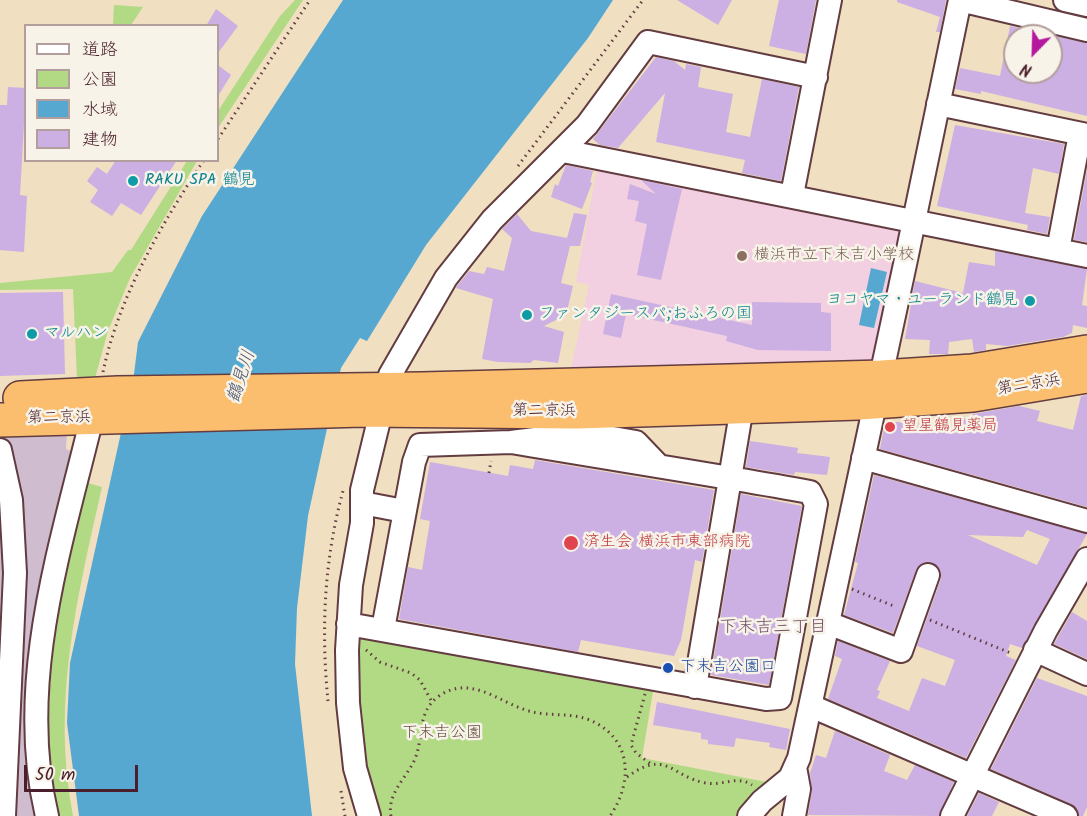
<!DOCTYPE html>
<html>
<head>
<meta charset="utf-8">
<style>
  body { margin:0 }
  #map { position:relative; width:1087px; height:816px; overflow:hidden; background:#f0dfc0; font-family:Kalam,"Klee One",sans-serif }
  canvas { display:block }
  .legend { position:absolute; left:24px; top:24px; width:195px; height:138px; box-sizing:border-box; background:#f7f3e8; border:2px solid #b29e9c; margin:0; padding:8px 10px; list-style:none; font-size:18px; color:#4a1f2b }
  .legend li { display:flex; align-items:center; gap:12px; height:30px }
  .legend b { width:30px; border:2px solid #b29e9c }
  .north { position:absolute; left:1003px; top:24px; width:60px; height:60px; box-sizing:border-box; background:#f7f3e8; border:2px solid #b29e9c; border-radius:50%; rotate:203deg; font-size:16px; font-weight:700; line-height:24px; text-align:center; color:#4a1f2b }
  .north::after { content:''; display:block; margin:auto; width:21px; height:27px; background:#b5179e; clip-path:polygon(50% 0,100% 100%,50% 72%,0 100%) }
  .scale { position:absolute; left:24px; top:765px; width:114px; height:27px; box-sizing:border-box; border:3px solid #4a1f2b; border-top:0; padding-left:8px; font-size:18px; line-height:21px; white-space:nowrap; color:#4a1f2b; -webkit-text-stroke:4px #f7f3e8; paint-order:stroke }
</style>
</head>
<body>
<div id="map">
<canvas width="1087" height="816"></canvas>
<ul class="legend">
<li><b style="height:8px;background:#fff"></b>道路</li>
<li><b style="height:16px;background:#b2da84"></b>公園</li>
<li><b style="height:16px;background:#56a8d1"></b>水域</li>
<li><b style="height:16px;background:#ccafe3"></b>建物</li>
</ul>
<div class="north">N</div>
<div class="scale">50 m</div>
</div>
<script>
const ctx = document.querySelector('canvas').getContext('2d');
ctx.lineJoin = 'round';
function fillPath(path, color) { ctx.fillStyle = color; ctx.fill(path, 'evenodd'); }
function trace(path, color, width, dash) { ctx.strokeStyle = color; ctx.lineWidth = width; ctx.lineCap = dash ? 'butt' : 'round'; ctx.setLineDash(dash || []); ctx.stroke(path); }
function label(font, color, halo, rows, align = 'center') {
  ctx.font = font + ' Kalam,"Klee One",sans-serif'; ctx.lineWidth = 5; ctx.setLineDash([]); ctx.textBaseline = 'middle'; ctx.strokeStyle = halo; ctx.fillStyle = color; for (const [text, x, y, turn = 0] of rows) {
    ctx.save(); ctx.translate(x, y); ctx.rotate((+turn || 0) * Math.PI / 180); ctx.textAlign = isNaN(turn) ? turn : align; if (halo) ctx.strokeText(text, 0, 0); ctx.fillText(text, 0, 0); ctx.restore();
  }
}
fillPath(new Path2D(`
  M598,163l305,60 -23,137 -49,1 -3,3 -248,3 -9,2 18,-84 -13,-3z`), '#f2cfe1');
fillPath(new Path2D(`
  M67,433l-1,16 5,2 -37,196 7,169h-41v-381z`), '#cfbdcf');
fillPath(new Path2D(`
  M295,0h8l-85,128v-17l62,-95z
  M114,5l29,2 -12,18h-18z
  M187,161h10l-67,117 -22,53 -13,47 -18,1 -4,-90 -73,1v-7l112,-11 16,-22h3z
  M88,483l14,4c-25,111 -51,215 -29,329h-15c-23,-114 2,-223 30,-333z
  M361,636l292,55 -11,67 135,26 -34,32h-369l-20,-111z`), '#b2da84');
fillPath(new Path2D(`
  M343,0h270l-25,38 -162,207 -59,96 -7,-3 -19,30 -13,56 -20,92 -11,92 -2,56 17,152h-233l-12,-93 3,-60 64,-289 4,-32 64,-126z
  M871,268l16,4 -13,56 -15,-3z`), '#56a8d1');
fillPath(new Path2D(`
  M677,0h55l-14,25z
  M779,0h37l-10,54 -37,-8z
  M897,0h49l-6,32h-4l4,-15 -43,-15z
  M216,9l22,17 -20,27v-27h-12z
  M1010,26l77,17v73l-106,-25v3l-26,-5 5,-21 40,8zM1015,36h36v36h-36z
  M656,57l18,4 11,9 1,-6 15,3 -3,20 35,7 -7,38 24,5 12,-58 37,8 -18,94 -39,-8 3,-13 -89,-18 9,-49 -47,55 -18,-3 -7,-6z
  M218,65l13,10 -13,21z
  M8,87l18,1 -6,107 7,1 -3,56 -24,-2v-145h7z
  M955,125l109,19 -5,30 -26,-6 -8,45 25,4 -3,17 -20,-4 1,-5 -91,-19z
  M116,160h61l-36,55 -20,-12 -9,13 -22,-14 8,-12 -11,-9 10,-14 10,7z
  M566,165l27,6 -3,11 2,1 -10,26 -31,-12 4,-13 3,2z
  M1087,170v72l-13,-2z
  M641,180l41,9 -21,91 -24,-5 10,-51 -12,-3 4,-20 -12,-2 3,-15 26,10z
  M574,213l13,2 -7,31h-10l-9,37 12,3 -7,29 -22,11 20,6 -6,31 -24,-3 -4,3 -32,-1 -16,-3 11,-60 -37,-11 1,-2 12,-15 15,3 3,-7 17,4 8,-33 -10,-9 15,-15 14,17 36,7z
  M995,251l92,18 -5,36 5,1v22l-14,-3 -1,8 -9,4 -56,9 -21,-2v6l-12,2 -2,-13 -23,3 -1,12h-19l1,-14 -25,-1 10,-58 48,12 6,-31 26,4z
  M63,292l2,82 -65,2v-83z
  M611,294l141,31v-23l69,1v9l10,1v38l-73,-1 -32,-9 1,-5 -101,-22 -5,24 -18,-4z
  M1087,395v112l-207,-58 5,-26 13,-1 21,4v-3l39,10 3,-15 10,1 2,-5 46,-8 21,5 -3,10 36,9 8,-34z
  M750,441l48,7 -1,5 33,4 -3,18 -32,-3 -1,3 -48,-8z
  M535,460l179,30 -12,72 -7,-2 -14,80 -7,16 -93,-16 -3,12 -179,-33 9,-52 14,3 8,-49 -10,-2 10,-57 78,14 2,-11 23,4z
  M874,475l213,59 -65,114 -12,-4 -4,12 10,4 -50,98 -138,-59 14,-40 -7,-3 3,-15 52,20 -13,29 3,1 -3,7 32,13 13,-33 23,8 10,-26 -38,-14 24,-67v-7l-8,-9 -8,-1 -9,8 -23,63 -49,-18 14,-52 -3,-1zM1027,530l23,9 -13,26 -69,-30 55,2z
  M741,494l61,12 -33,179 -58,-10z
  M1072,612l15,9v38l-33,-15z
  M1037,678l50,18v111l-4,9h-4l-2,-8 -6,-4 -80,-35z
  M657,702l133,27 -4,21 -17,-3 1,-4 -34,-5 -2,9 -26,-3v-4l-7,-1v-6l-48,-8z
  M835,731l55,24 -6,16 23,9 8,-15 39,17 -15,34 -131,-1 4,-24 -2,-18 6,-18 10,3z
  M979,793l20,9 -7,14h-25z`), '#ccafe3');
const minor = new Path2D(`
  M960,0l127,30
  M1065,0l22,5
  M938,104l149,31
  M563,151l524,105
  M792,195l38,-195
  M1058,250l22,-116
  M0,450l11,50 4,73 -11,243
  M863,458l224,63
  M362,503l42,8
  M828,623l73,28 27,-76
  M348,624l418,75 14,-1 36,-194 -6,-12c-100,-18 -199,-33 -299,-50
  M383,629l31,-167 6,-17 91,-3 73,-9 52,9 22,23
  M1035,650l52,24
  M695,687l47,-280
  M811,706l255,110
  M47,816c-33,-137 17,-279 48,-411
  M369,816l-14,-48 -7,-65 -1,-53 4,-65 11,-62v-33l28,-115 56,-97 46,-58 95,-95 61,-83 168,35
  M749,816l13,-15 28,-23 9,-20c55,-252 109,-505 161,-758
  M794,816l5,-27 -4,-22
  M952,816l94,-186 41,-71`);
const highway = new Path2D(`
  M20,398l98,-5 304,-4 460,-12 90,-6 115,-19
  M0,420l363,-10 214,2 282,-9 114,-8 114,-19`);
trace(minor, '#633c41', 26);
trace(highway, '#633c41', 36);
trace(new Path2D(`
  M218,139l92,-139
  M518,166l125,-166
  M103,372c16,-76 58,-147 101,-212
  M489,473l2,-12
  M852,589l44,18
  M930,620l83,34
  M366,650l14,12 31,11 9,7 12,22
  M645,694l-14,51 5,8 15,11
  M328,701c-7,-71 -4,-141 15,-210
  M627,777c40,-29 44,0 79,6 17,3 31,-8 46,2
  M341,791l4,25
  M391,816c-4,-21 13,-36 22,-53 12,-22 2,-50 26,-67 33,-23 62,9 94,16 17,4 37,1 54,7 45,17 47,62 23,97`), '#633c41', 3, [1.5, 4.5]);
trace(minor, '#fff', 22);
trace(highway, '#fbbd6e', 33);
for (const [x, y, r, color] of [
  [133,181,6,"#0f9aa8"],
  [742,256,6,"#8d6e63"],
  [1030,301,6,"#0f9aa8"],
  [527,315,6,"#0f9aa8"],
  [32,334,6,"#0f9aa8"],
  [890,427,6,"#e0444e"],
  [571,543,8,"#e0444e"],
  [668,668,6,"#1a4fb4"]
]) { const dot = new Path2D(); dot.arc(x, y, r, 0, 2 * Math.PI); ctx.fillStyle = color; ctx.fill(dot); trace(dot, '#f7f3e8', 2); }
label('16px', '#0d838f', '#f7f3e8', [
  ["RAKU SPA 鶴見",145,181],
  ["ヨコヤマ・ユーランド鶴見",1018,301,"right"],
  ["ファンタジースパ;おふろの国",539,315],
  ["マルハン",44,334]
], 'left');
label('16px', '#785e54', '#f7f3e8', [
  ["横浜市立下末吉小学校",754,256]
], 'left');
label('16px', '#4a1f2b', '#f7f3e8', [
  ["第二京浜",1029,386,-9],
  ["第二京浜",544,412],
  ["第二京浜",59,419,-1]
]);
label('16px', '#be3a42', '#f7f3e8', [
  ["望星鶴見薬局",902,427],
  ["済生会 横浜市東部病院",584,543]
], 'left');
label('16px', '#164399', '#f7f3e8', [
  ["下末吉公園口",680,668]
], 'left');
label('16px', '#644e41', '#f7f3e8', [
  ["下末吉公園",442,734]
]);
label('italic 18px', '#4f566d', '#f7f3e8', [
  ["鶴見川",243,377,-72]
]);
label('18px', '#78516b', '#f7f3e8', [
  ["下末吉三丁目",773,629]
]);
</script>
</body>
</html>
